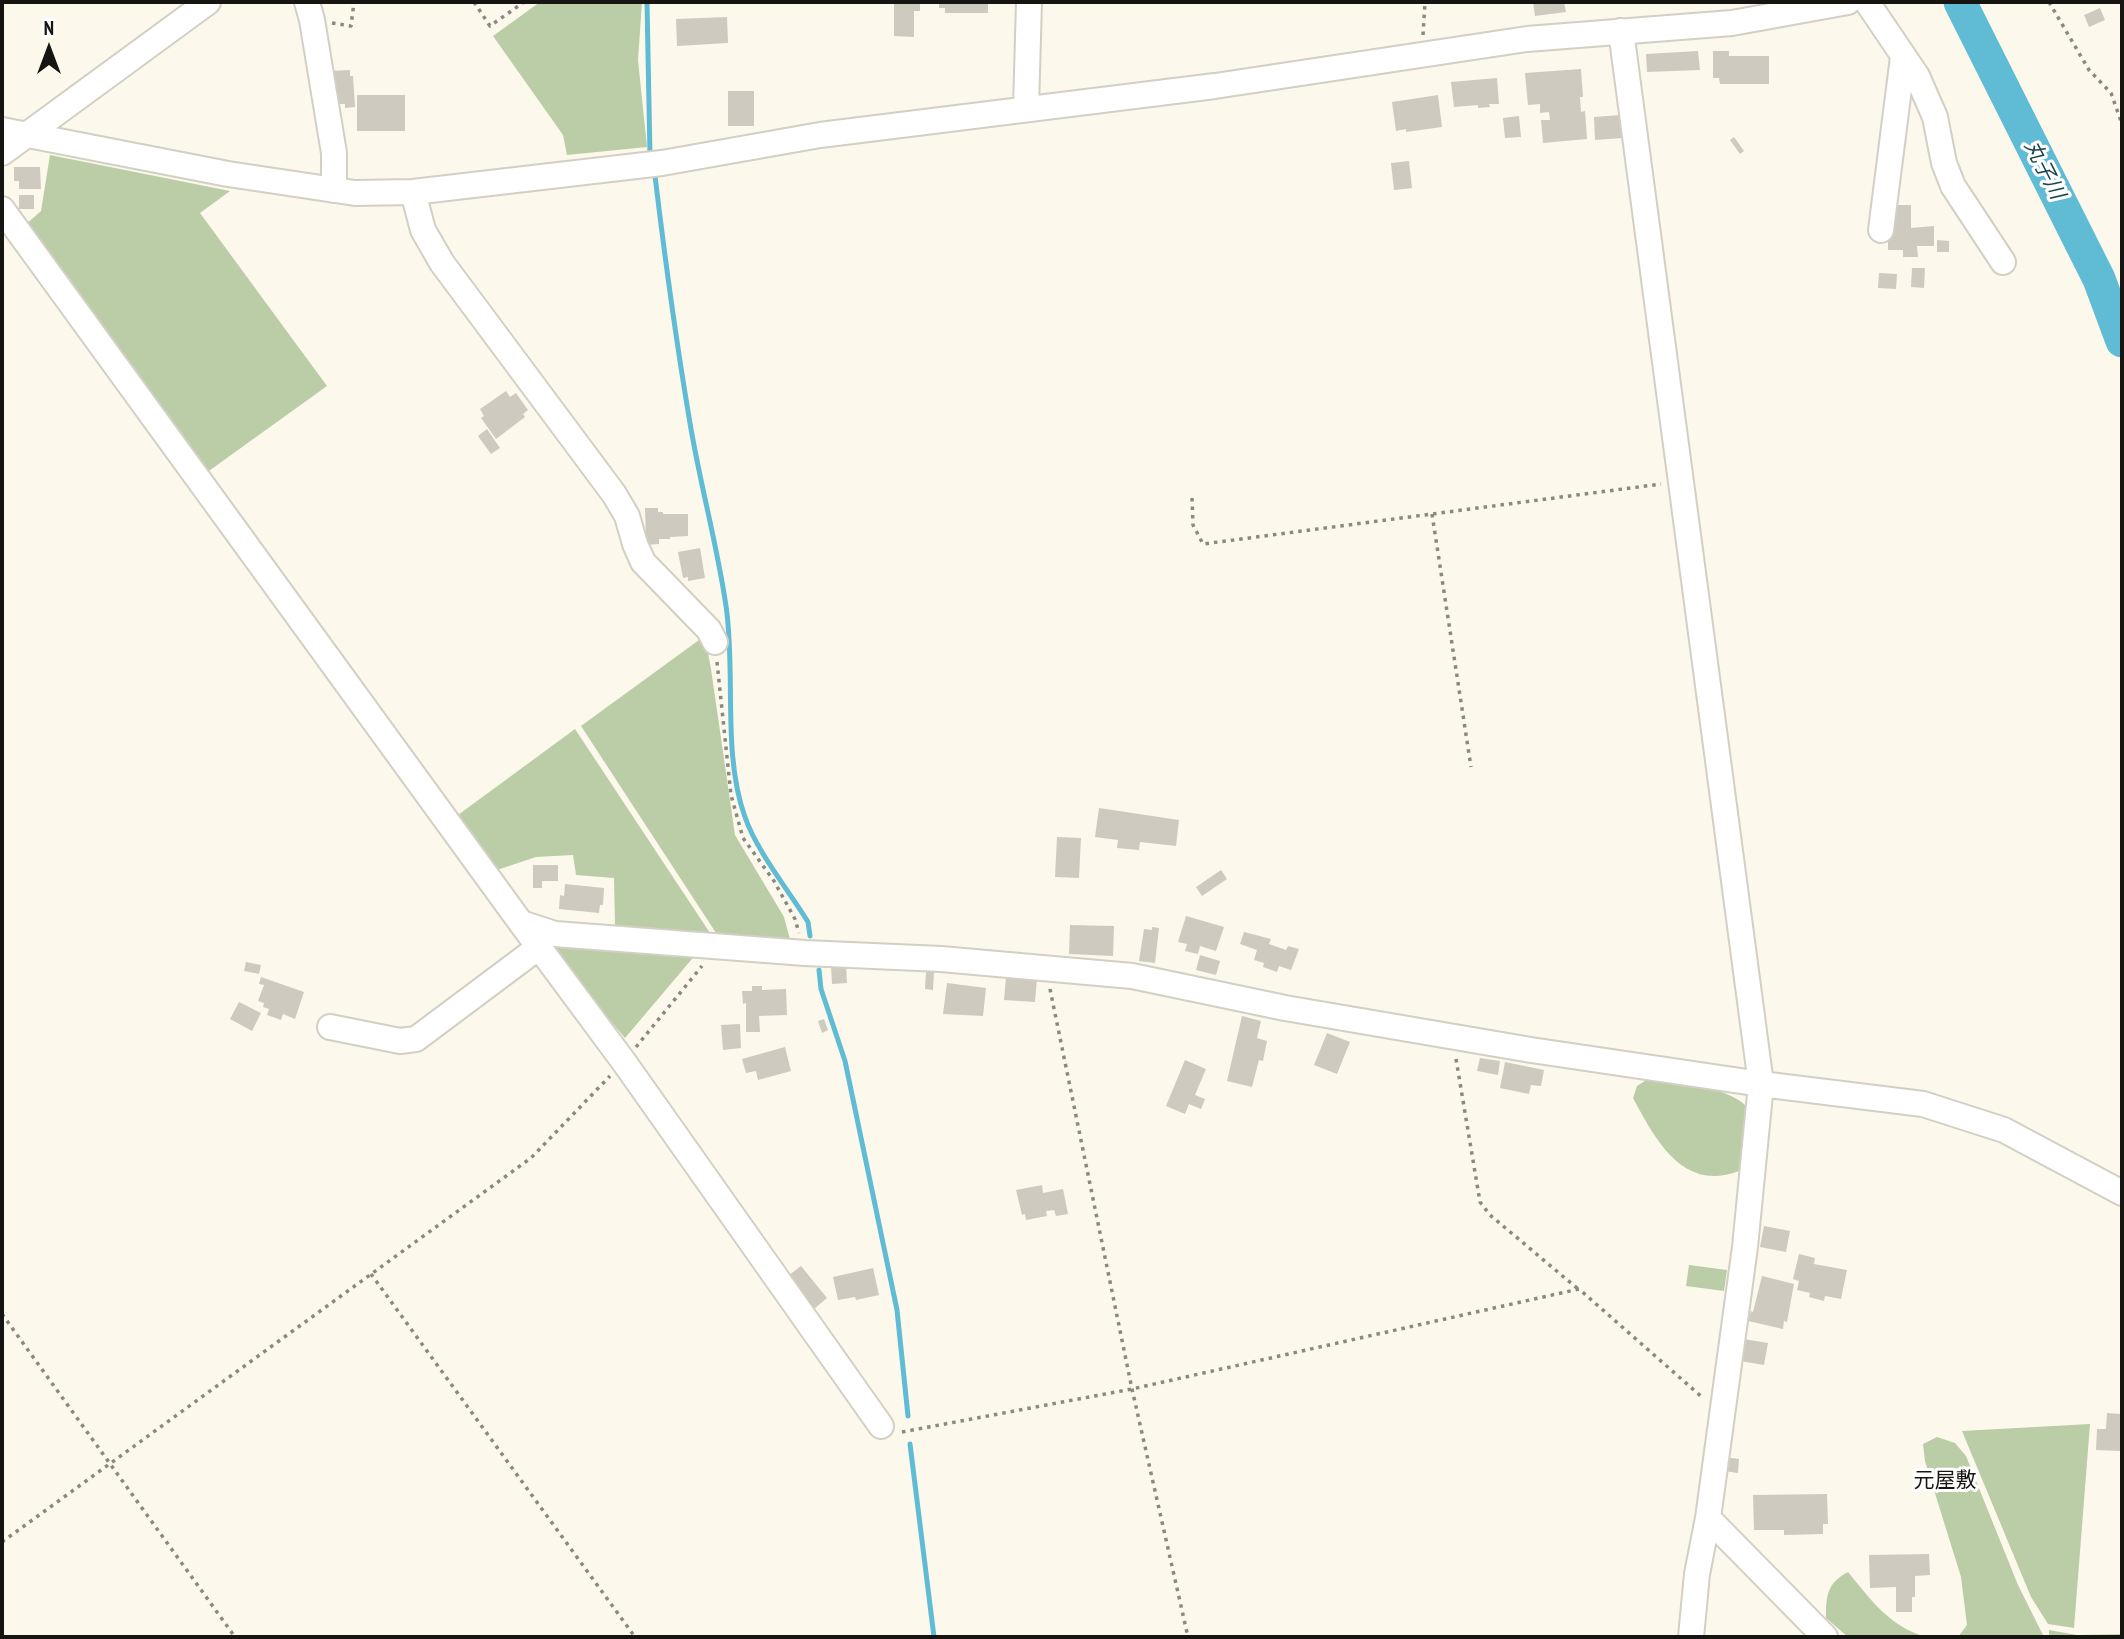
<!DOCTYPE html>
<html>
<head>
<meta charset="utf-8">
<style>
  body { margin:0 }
  #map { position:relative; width:2124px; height:1639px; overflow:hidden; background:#fcf8ec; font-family:"PT Sans Narrow",sans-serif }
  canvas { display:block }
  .frame { position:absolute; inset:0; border:4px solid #171511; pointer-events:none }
  .north { position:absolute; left:14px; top:14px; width:70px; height:70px; -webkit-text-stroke:5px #fff; paint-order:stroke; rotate:0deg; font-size:19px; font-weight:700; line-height:28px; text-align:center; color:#171511 }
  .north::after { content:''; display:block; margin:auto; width:24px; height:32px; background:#171511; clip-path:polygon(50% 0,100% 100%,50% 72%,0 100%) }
</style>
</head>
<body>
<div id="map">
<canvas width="2124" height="1639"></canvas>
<div class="frame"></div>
<div class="north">N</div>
</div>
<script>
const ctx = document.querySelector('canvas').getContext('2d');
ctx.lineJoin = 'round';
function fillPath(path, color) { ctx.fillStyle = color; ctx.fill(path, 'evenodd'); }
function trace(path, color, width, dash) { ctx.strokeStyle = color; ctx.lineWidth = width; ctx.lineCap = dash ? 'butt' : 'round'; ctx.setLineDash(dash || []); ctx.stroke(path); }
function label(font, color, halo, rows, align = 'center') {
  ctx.font = font + ' "PT Sans Narrow","Noto Sans JP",sans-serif'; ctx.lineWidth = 6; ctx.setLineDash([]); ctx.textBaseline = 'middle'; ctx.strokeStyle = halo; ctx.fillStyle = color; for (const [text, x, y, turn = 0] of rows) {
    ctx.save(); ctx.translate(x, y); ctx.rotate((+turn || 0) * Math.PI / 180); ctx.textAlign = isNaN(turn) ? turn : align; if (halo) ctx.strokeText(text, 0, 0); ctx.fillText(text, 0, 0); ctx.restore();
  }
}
fillPath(new Path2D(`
  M540,2h102l-4,58 9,87 -80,8 -4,-20 -70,-99z
  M50,155l180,36 -30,22 127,173 -121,87 -182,-247 17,-15z
  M699,640l9,13 3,16 24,166 49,82 7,26 -73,-7 -137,-210z
  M575,729l137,207 -97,-10 -1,-48 -38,-3 -3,-20 -37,2 -39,13 -39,-55z
  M553,944l144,9 -72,85 -73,-86z
  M1648,1079c26,1 78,8 97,26v46l-6,20c-56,22 -84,-32 -106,-73l4,-12z
  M1689,1265l38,5 -3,21 -38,-5z
  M2090,1424l-16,204 -26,-4 -17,-27 -69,-166z
  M1937,1437l18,6 11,13 52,129 26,52h-86l9,-12 -6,-48 -36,-116 -2,-17z
  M1848,1572c24,29 41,54 78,65h-78l-22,-19c0,-22 1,-35 22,-46z
  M2049,1630l28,5 45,-1v3h-73z`), '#bacda6');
trace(new Path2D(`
  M647,2l3,154
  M655,176c10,83 21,165 35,247 10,61 27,121 36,183 10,66 -4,148 19,211 11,33 44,74 63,105l2,14
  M819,970l2,19 24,72 52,249 11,106
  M910,1444l24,193`), '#5fbcd4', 5);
trace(new Path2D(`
  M1960,2l139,277 23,62`), '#5fbcd4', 33);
fillPath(new Path2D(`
  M894,2h26v9h-6v26l-20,-1z
  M939,2h49v11h-43v-5h-6z
  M1533,2h31l2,10 -31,4z
  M2100,8l5,12 -16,7 -5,-12z
  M727,17l1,26 -51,3 -1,-27z
  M1698,51l2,19 -53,2 -1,-18z
  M1713,51h16v5h40v28h-49l-1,-6h-6z
  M1581,69l2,28h-3l1,15 4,-1 2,28 -44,4 -2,-23h9l-1,-8 -9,1v-9l-12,1 -3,-32z
  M350,70v6h3l2,31 -10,1v-4h-8l-1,-18h-6l-1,-15z
  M1497,78l2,26h-10l1,3 -12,1v-3l-24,2 -3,-25z
  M728,91h26v35h-26z
  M357,95h48v36h-48z
  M1438,95l4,32 -36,5v-3l-10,2 -4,-29z
  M1621,115l2,23 -28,2 -1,-23z
  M1519,116l2,21 -16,1 -2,-20z
  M1734,137l10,14 -4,3 -10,-14z
  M1409,161l3,27 -18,2 -3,-27z
  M14,167h26l1,22h-22v-8h-5z
  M19,195h15v14h-15z
  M1892,205h19v23l23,-2v20h-17l1,11h-15v-7h-15v-12h4z
  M1937,240l12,1v11h-12z
  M1912,268h13l-1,20 -13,-1z
  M1879,273l18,1 -1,15 -18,-1z
  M506,391l4,6 6,-4 12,17 -5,4 2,3 -29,22 -15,-21 3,-2 -4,-7z
  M487,429l13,19 -9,6 -13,-18z
  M645,508h13v4h5v2h25v22l-18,1v2h-11v5l-13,1z
  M700,548l5,30 -17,3v-4l-5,1 -5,-26z
  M1099,808l80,12 -3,26 -36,-4 -1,8 -22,-2 1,-8 -23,-3z
  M1057,837l24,1 -2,40 -24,-1z
  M533,865h25v16h-16v7h-9z
  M1221,870l6,9 -25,17 -6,-9z
  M565,884l39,4 -1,17h-3l-1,8 -40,-4 1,-14 4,1z
  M1186,916l38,11 -8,24 -16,-5 -2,8 -13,-3 2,-7 -9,-2z
  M1070,925l44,1 -1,30 -44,-2z
  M1152,927l7,1 -4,35 -16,-2 5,-32 8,1z
  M1244,932l27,7 -2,5 17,6 2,-4 11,3 -8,21 -12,-4 -2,6 -14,-5 1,-4 -10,-3 3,-10 -17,-6z
  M1200,955l20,6 -4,14 -20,-5z
  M246,962l15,3 -2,9 -15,-3z
  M846,965l1,18 -15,1 -1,-18z
  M926,971h8l-1,19 -8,-1z
  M261,977l43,15 -9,27 -12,-5 -2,6 -14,-5 2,-6 -6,-2 1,-4 -6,-2 6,-16 -5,-1z
  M1006,977l31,2 -2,23 -31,-2z
  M947,983l39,5 -3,28 -40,-2z
  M752,986h10v4l24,-1 1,26 -28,1 1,16h-14v-29l-3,1 -1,-13h10z
  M239,1002l22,11 -9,18 -22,-12z
  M1242,1016l19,5 -4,17 10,3 -4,20 -4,-1 -7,27 -25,-6z
  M824,1019l4,11 -6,3 -4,-12z
  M740,1024l1,24 -18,2 -2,-25z
  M1327,1033l23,9 -13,32 -23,-9z
  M785,1047l6,24 -33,9 -2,-9 -10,2 -4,-14z
  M1480,1058l20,3 -2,14 -21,-4z
  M1185,1060l21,9 -11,26 10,4 -4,10 -12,-5 -4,10 -19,-8z
  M1505,1062l39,8 -3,16 -10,-1 -2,9 -29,-6z
  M1042,1185l1,8 20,-4 5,25 -12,2 -2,-6 -8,1 1,5 -21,4 -1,-6 -3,1 -6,-25z
  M1764,1226l26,5 -4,21 -26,-5z
  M1799,1254l16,4 -1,6 33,6 -6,29 -16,-3 -1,5 -15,-4 1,-4 -13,-3 2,-9 -6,-2z
  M801,1266l26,32 -13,11 -26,-33z
  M873,1268l6,27 -23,5 -1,-3 -17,3 -5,-23z
  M1762,1276l32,8 -7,38 -3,-1 -1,8 -35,-8 3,-10 2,1z
  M1744,1339l24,4 -4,22 -24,-4z
  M2107,1413l15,1 -1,37 -25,-1 1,-21h9z
  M1725,1457l14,2 -1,14 -14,-2z
  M1827,1494l1,30h-5v10l-39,1v-5h-30l-1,-35z
  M1929,1554l1,21 -15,1v21h-3v15h-16v-25l-26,1 -1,-33z`), '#cecabf');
const minor = new Path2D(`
  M307,2l5,18 22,133v37
  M1867,2l50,74 18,41 9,46 9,23 50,76
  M1621,31l140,1053 -16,163 -37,271 -11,56 -6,63
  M1026,108l3,-106
  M2,130l226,44 127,19 58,-1 249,-29 158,-28 395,-49 312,-47 205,-16 116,-21
  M2,153l206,-151
  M413,192l10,38 19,33 172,231 13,22 8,28 8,18 66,68 6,12
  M2,209l519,714 103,139 257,364
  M1881,230l22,-173
  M521,923l34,11 250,19 136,6 191,17 153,32 246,42 230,34 162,20 81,26 118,63
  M330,1027l70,14 16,-2 123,-92
  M1708,1518l117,119`);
trace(minor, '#d3cfc4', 28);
trace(new Path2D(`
  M401,2h16
  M474,2l16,24 34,-24
  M2049,2l40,68 22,23 11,31
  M332,23l19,3 3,-24
  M1423,35l2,-33
  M1192,498l1,27 10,19 458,-60
  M1432,514l39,253
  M717,662l14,133 12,43 31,43 21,38 4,14
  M1050,989l82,400 56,248
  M636,1047l66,-81
  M1456,1059l24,143 10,13 88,74
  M371,1274l264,363
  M2,1314l233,323
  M902,1432l230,-43 447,-100 124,109
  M2,1542l529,-384 79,-82`), '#8b8880', 3.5, [3.5, 5]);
trace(minor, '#fff', 24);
label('italic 21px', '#1b4550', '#fff', [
  ["丸子川",2044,170,63]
]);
label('21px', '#171511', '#fff', [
  ["元屋敷",1945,1481]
]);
</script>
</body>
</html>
